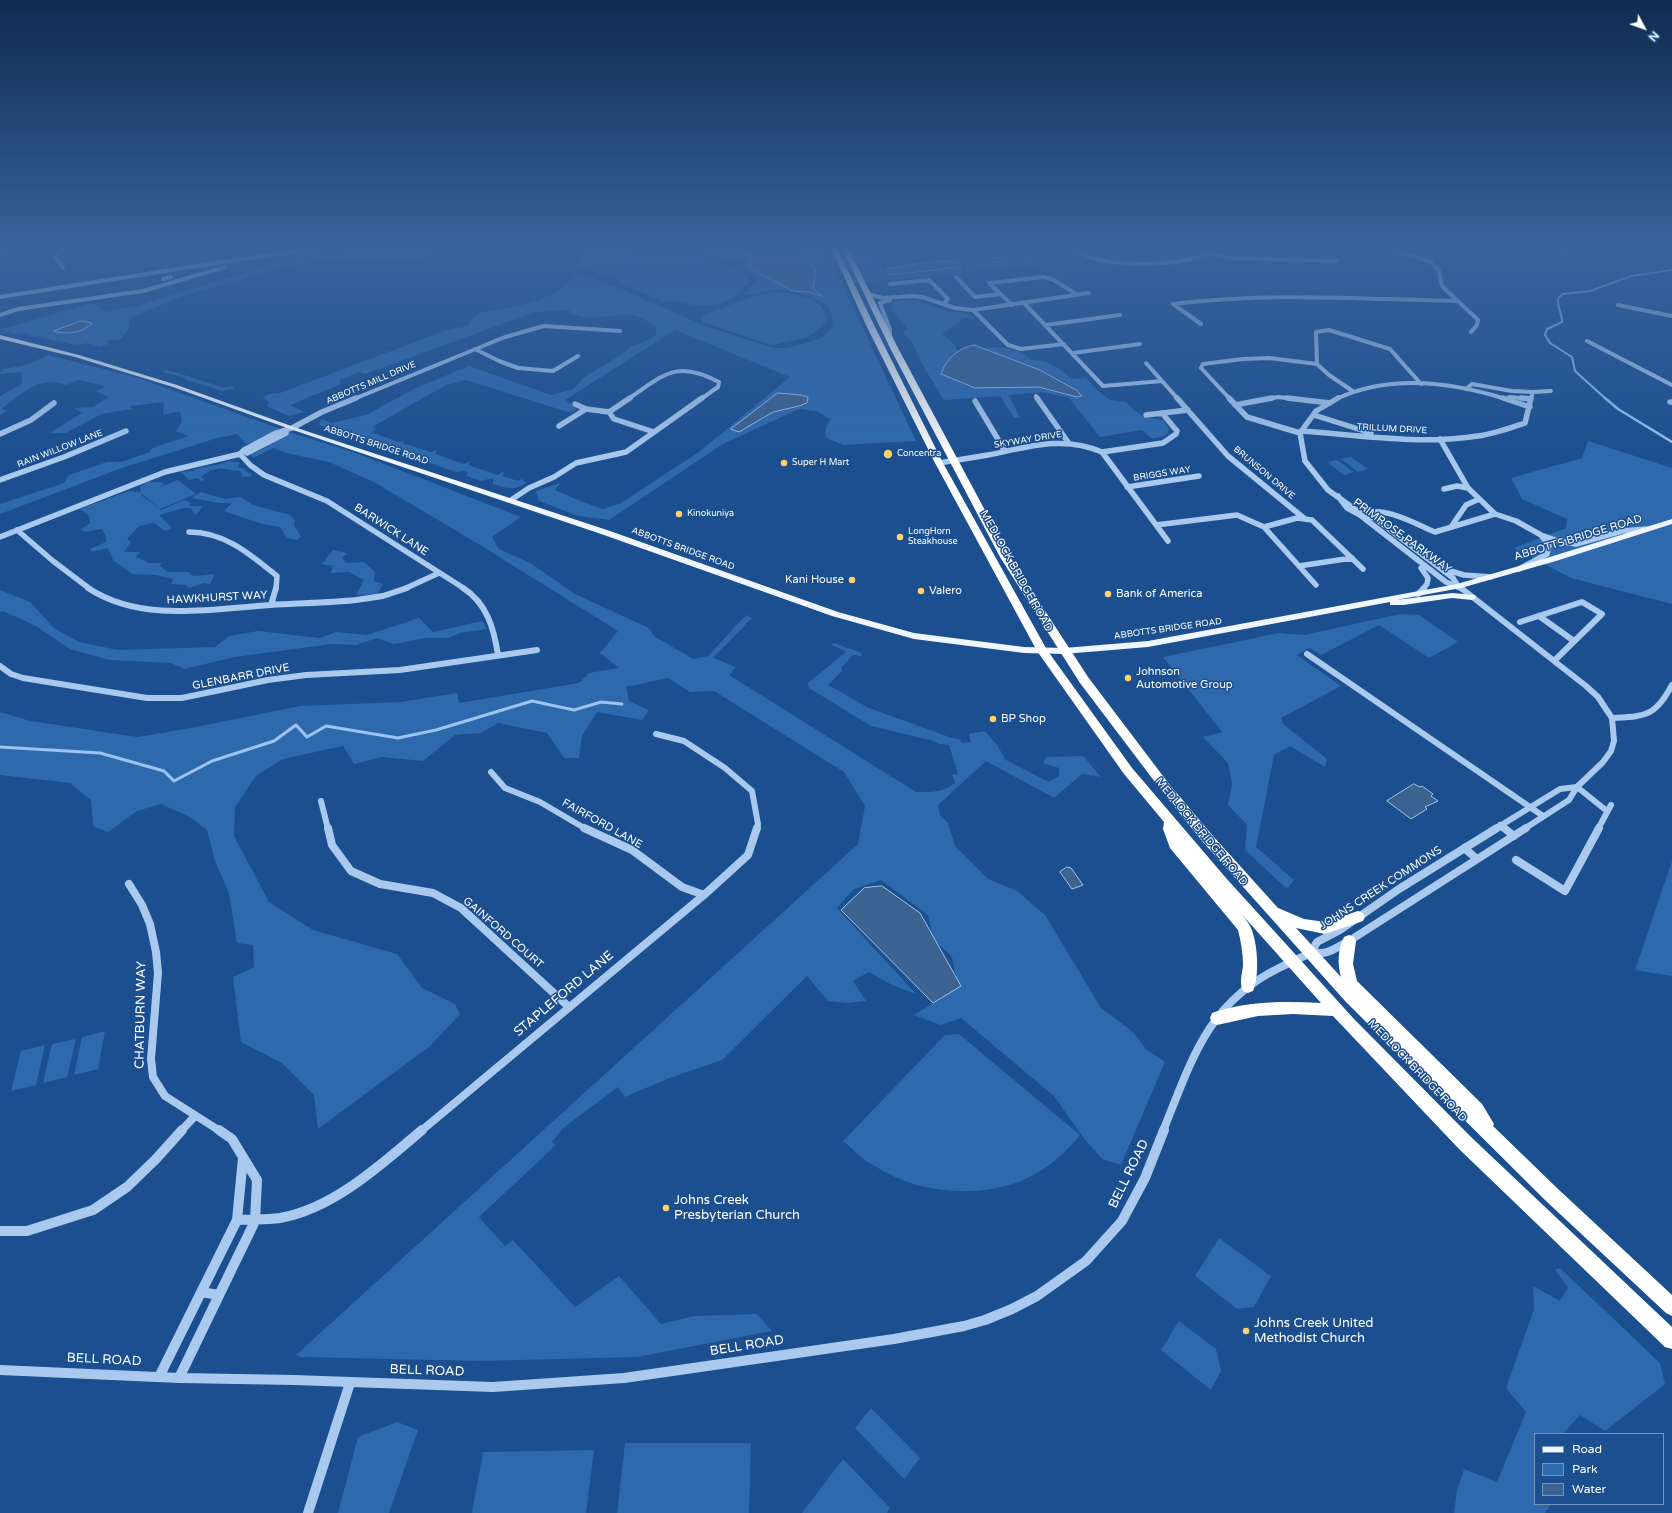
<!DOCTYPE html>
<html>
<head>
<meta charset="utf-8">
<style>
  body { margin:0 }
  #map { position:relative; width:1672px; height:1513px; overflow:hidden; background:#1b4f8f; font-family:"Varela Round",sans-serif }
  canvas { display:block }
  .legend { position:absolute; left:1534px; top:1433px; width:130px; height:72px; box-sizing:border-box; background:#1b4f8f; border:1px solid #7695bc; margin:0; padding:5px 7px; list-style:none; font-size:12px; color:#fff }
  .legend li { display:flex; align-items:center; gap:8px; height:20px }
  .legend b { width:20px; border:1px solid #7695bc }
  .north { position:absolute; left:1624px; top:8px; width:40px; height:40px; -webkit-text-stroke:3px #1b4f8f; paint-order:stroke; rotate:131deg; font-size:11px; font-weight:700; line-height:16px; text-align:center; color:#fff }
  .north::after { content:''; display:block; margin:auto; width:14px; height:18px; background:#fff; clip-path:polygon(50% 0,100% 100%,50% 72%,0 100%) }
</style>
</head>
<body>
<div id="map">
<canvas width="1672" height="1513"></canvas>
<ul class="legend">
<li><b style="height:5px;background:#f0f6ff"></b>Road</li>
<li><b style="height:11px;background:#2e69ad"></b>Park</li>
<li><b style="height:11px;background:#3c6290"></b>Water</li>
</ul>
<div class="north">N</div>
</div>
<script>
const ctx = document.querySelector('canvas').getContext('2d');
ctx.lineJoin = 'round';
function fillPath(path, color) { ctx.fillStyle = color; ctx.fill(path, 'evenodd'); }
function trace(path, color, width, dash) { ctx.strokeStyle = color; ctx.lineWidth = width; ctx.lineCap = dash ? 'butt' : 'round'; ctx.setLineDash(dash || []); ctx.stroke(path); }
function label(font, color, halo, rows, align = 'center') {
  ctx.font = font + ' "Varela Round",sans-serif'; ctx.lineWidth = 3; ctx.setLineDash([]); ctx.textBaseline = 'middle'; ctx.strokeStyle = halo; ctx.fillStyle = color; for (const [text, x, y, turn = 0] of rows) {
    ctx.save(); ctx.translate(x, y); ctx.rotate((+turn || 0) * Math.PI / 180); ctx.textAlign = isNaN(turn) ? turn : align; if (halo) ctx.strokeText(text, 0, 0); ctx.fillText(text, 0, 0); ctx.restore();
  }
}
fillPath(new Path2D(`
  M359,248h137l-86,11 -70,-1 -57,9 -102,30 -52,21c1,10 -2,15 -10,22h-9l-3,2 1,2 -8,3 -12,-4 -12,2 -45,-9 -6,-3 -8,1 -17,-4 91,-27 15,9 34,-7 155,-48 -4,-2z
  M576,248h185v3l-8,5 -24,3 -60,-8 -23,1 -24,8 25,-5 51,1 39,13 10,6 3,5c-18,22 -33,29 -62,24 -8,-1 -16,-5 -24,-3l-46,-18 5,-2 -10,-5 -33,-7 -3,-3 2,-5z
  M799,248h26l91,193 -73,4 -18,-8 1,-9 4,-9 -13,-8 -18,-2 -76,35 -114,76 -31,-4 -39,-15 -3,-10 24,-8 -5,7 25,11 23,8 18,-6 78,-51 91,-75 -115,-47 -110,70 12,9 -6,4 -105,-33 -20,5 -74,42 5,2 -6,3 27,10 7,-2 -3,3 29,9 7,-2 -3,4 29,10 7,-3 -3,4 30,10 4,-3 3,1 -3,3 16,5 3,-2 4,2 1,2c-10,8 -23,5 -33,1v-6l-12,3 -15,-5 2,-4 -3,-1 -9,1 -30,-10 2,-4 -5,-1 -7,1 -12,-4 -1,-3h-9l-17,-5v-4l-20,-4 -38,-13 2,-6 11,4 34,-8 50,-27 53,-22 82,29 23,-6 9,-11 38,-23 9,-8 14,-5 11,-6 2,-8c-26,-21 -39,-11 -68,-10 -6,0 -13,-3 -19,-4v-4l-35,2 -170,62 -5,-2 -21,8 2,4 -51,21 14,7 -15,4 -22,-10 2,-4 -6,-4 6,-4 11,-1 167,-63 21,-4 6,-9 5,-2 -1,-2c25,-4 56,-8 78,-21 8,-5 15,-12 22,-18l15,3 112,49 69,22h14l34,-10 10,-10 1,-9 -5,-13c-16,-10 -37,-18 -57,-16 -10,2 -17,7 -27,4l13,-15 -13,-9 -1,-7c16,-9 39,-8 56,-15z
  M884,248h6l-15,4 -5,6 8,8h4l8,10 74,-8 1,-4 21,-1 6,2 22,-3 11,-4c-11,-10 -28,-6 -42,-4l-3,-2 47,-4 17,16 -189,19 -17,-30 25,-1z
  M774,292l16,1 22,6 10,8 4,8 -1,8 -8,8 -12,7 -34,7 -69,-23 -1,-3 2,-2 -2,-1 50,-19z
  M906,300h14l3,3 28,10c8,-3 16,0 23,4l-12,2 -20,15 12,10 4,8 -14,13c4,5 9,12 14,16 14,13 60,5 80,6 13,1 26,7 39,10l5,-2c-26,-24 -68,-31 -99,-47 16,-2 37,0 49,12 16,-1 29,9 40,19l14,-1 10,11 14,11 16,2c5,6 10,10 17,14 11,5 21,-1 26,14 -3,7 -10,8 -18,8l-9,-8 -42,7 -31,-39 -26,-6 -34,3 11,23h-6l-14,-22 -56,4 -22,-36 -10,-22 -9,-9 5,-4 -15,-18 -2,-9z
  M48,355l87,22 157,56 61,19 168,65 -29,20 7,12 33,15 43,30 74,34 5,8 39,23 15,-3 38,-41 6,3 -39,40 23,9 -7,8 187,117c17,0 25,1 39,-9l-3,-8 6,-1 -9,-29 -10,-1 -5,-3 -63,-15 -62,-38 -1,-5 38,-31 -1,-1 -14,-6 3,-2 28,10 -1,3 -8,-1 -12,13 2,2 -15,15 41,23 83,30 7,1 3,4 9,-1 -2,-8 16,-3 12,14 9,15 43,22 10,-6v-8l-16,-5 3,-6 37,-1 18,21 -19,-3 -28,24 -68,-37 -48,44 2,10 8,8 7,23 33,33 29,12 28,24 56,93 31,23 14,18 19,13 -44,103 -19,-6 -19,-22 -29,-41 -93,-78 -20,7 -27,-10 44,-27 -6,-31 -19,-18 -5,-24 -47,-35 -27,9 -17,19 79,86 -24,-9 -23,-13 -16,9 13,20 -20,2 -18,-2 -21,-25 -85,84 -55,19 -42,18 -7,-10 -55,41 -11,14 4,3 -77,72 26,29 8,-6 62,67 44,-31 42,48 33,-8 63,-2 15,17 -135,26 -158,4 -177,-4 -6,-2 562,-511 7,-38 -21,-34 -130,-81 -24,1 -22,-14 -42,9 3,14 20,9 -7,10 -45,-8 -15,24 -3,22h-15l-17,-25 -49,-10 -17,10 -26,2 -32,26 -41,-4 -28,7 -11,-18 -60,13 -27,17 -21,31 -1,29 35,66 44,28 84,24 25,34 33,16 5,10 -30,32 -112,83 -4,-34 -32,-32 -41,-21 -8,-65 21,-10 -1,-22 -16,-2 -8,-50 -14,-32 -8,-31 -17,-13 -29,-13 -24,7 -29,21 -15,-6 -2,-26 -21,-17 -70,-8v-63l30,9 108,16 53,-9 109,-22 101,-4 56,-9 2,10 120,-20 10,-10 30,-5 -19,-15 18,-22 -138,-86 -106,-63 -45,-20 -43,-9 -13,-5 -20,10 -3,-3 18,-9h-8l-6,-4 -8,2 -9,-10 -20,4 -95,30 -122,46v-10l64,-21 5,-8 38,-13h14l29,-10 2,-4 37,-12 -13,-5 6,-10 -2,-10 -17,4 1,-13 -34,4 2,3 -31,5 -35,19h-16l32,-20 -8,-5 19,-1 16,-10 -13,-6 10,-5 -28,-6 -12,5c-29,-10 -43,9 -65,24l6,2 -7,4v-19l22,-12 -1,-12 -21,2v-2l3,-3 23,-4z
  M166,370l15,4 43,14 8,-2 3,2 -13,3 -35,-11 -5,-3 -19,-5z
  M1588,441l84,27v136l-101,-26 -57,-30 52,-20 1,-9 -45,-20 -11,-21 71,-20z
  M1351,457l17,12 -10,3 -17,-13z
  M1337,460l17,12 -10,3 -17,-13z
  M229,461l11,2 -2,2 1,3h5l2,4 6,2 -2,3h-9l1,-3 -2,-3c-18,-2 -25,-6 -39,6l4,3 -4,1 -3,-3 -9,2 -8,-8 12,-1 2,-2c12,-3 24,-4 34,-8z
  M178,480l18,14 -36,15 -18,-15 -1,1 20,15 23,-10 7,3 -2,3h14l-6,8h-3l-3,-6h-8l-24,7 13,13 -7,3 -11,-8 -15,3 -12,13 4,3 -7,10h16l-4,5 13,6h12l-1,3 8,6h20l5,4 22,-2 -5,10 -6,-1 -15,5 -3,-3 -15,-1 2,-5 -18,-4 -23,-1 -19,-14 -5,-12 -16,4 -2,-3 16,-7v-5l-4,-8 -18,3 -3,-3 9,-6 -1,-7 -9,-7 49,-18 12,1 -1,-6 8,-4h13l3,2 -4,3z
  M201,492l24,7 16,-2 12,8 37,10 5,6 -1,4 7,12 -4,3 -10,-2 -7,-11 -18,-3 -38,-13 8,-8h-13l-28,-5z
  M333,550l14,3 -5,5 4,5 18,-1 11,10 -1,9 9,3 -6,10 -21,1 8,-15 -15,-8 -18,1 2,-7 -11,-2z
  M0,590l30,12 24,26 25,14 39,8 97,-3 14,-11 29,-5 62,7 16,-6 31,3 52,-17 14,14 49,-11 5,8 -27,4 -11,5h-23l-32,6 -17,-6 -21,7 -24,-1 -97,13 -51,12 -13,-6 -62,-3 -39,-11 -34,-23 -33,-15 -3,1z
  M1400,614l19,1 39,27 -29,16 -50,-33 -58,30 -12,-7 -12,7 44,31 -60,32 2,6 44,35 -2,8 -35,-21 -16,9 -18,92 38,33 -7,9 -42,-39 2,-25 -19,-20 4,-21 -4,-21 -25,-26 19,-5 -59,-75 116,-24 26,2z
  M1672,861v115l-37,-6z
  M105,1031l-7,38 -24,6 8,-38z
  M959,1034l121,101c-15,19 -34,35 -57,45 -29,13 -70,14 -102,6 -17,-4 -35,-13 -50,-22 -10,-6 -19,-16 -28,-23l102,-106z
  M76,1039l-9,38 -24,6 9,-39z
  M45,1045l-9,40 -25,6 10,-40z
  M1219,1238l52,38 -17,31 -17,2 -42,-33z
  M1560,1268l100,95 5,21 -60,47 -25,-16 -17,19h-28v70h16l-6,9h-91l3,-23 7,-21 33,13 29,-70 -20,-24 28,-79 -1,-23 27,15 8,-14 -13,-17z
  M1179,1321l37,28 5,22 -10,19 -50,-40z
  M871,1408l49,50 -16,21 -49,-51z
  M397,1422l21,8 -29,83h-51l20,-76z
  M625,1443h126l-2,70h-132z
  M594,1450l-8,63h-114l11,-61z
  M843,1459l47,49 -3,5h-85z`), '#2e69ad');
const water = new Path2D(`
  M1002,252l6,1 6,4 -2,2c-10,3 -21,7 -28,-2l3,-3z
  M750,256c8,2 17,3 26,3 16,0 30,-4 40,12l-3,17 9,8 -13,-4 -16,-1 -31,-16 -13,-9 2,-5 -2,-3z
  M945,261l15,1 2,5 -72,8 -3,-6 28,-5z
  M81,321l11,2c-9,10 -25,12 -38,8z
  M974,345l66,25 36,20 6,6 -5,1 -38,-10 -64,1 -34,-14c4,-14 18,-27 33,-29z
  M778,393l23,2 7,2 -1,6 -8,3 -26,6 -34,20 -8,-3z
  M1414,784l6,3 2,-1 11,8 -2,2 7,5 -13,6 2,2 -16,10 -24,-18z
  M1067,867l4,1 12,17 -11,4 -12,-17z
  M882,886l38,27 41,73 -28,17 -92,-93 23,-22z`);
fillPath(water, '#3c6290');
trace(water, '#9cc4f0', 1);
trace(new Path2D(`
  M735,248l15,8
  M1606,399l-31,-28 -3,-14 -22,-14 -5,-8 2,-6 15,-7c0,-9 -5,-15 -4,-24l5,-4 27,-3 42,-15 40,-6`), '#9cc4f0', 2);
trace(new Path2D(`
  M1605,398l13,11 54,33`), '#9cc4f0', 2.5);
trace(new Path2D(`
  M0,747l100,6 64,18 10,10 38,-20 62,-20 22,-16 11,12 19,-11 72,12 38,-8 96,-29 42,9 27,-8 21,2`), '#9cc4f0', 3);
trace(new Path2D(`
  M63,248l-8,9 8,11
  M159,248l6,2 25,-2
  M1068,248c9,4 19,9 28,11 29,7 94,9 116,-11
  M1382,248l35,9 15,6 7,8 3,15 36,34 -1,5 -6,7
  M0,251l22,-3
  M1209,253l23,5 105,3
  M1564,253l9,-5
  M956,277l19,20 25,-3
  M163,279l8,-2
  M989,283l54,-6 9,2 26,16
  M989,283l23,22
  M890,284l39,-4 19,19 -5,5
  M868,294l15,4 28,-2 11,1 33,11 18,2 116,-17
  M0,297l222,-35 100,-14
  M890,300l-10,3 10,27v10
  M1025,304l78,82 59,-5
  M1618,305l54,11
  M973,310l35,35 13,4 43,-5
  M0,315l18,-6 125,-18 82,-24
  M1201,324l-28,-20c94,-12 189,-5 284,-3
  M1046,325l74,-10
  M1587,341l85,44
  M475,349l24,12 19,7 35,3 25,-15
  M1073,353l67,-9
  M1146,363l32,36
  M1317,364l-1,-32 13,-2 61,19 31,35
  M1466,389l6,-5 40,7 21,1
  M1036,396l2,3
  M1509,397l22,2
  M354,399l151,-62 39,-11 76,5
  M628,399c36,-24 48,-40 91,-17l-1,5 -17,12
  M1230,399l-29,-31 2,-4 40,-5 26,-1 48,6 12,11 25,17
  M1267,399l11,-2 18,2
  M1336,399c53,-25 116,-17 170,0
  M1531,399l2,-7 18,-1`), '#a9c9ee', 4);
trace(new Path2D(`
  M630,398l-21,14 5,7 40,13
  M1037,398l31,44
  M1177,398l51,58 77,63
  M1229,398l18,19 53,16
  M1287,398l43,5
  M1338,398l-22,13 -16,22 5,28 23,29 31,22 17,7 77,59 5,8
  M1503,398l27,9
  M1521,398l10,1
  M975,401l30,50
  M1670,402h2
  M575,404l11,5 23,3
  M1235,405l37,-7
  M1146,415l42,-5
  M1314,415l57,18
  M559,426l27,-17
  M1301,431c58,4 119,14 177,5 16,-2 32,-8 47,-13l6,-25
  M0,434l31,-14 23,-17
  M1440,439l28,49 27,26
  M1102,452l61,-9 13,-9 1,-3 -15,-18
  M247,453l39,-20
  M240,454l10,11 14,10 63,26 138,88
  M939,463c16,-3 33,-5 49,-8 40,-8 75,-20 114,-3l66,89
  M0,480l64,-23 62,-26
  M1127,487l72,-11
  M1444,489l13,-3 11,2
  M1338,496l9,12 13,7 86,67 16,7
  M511,500l18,-12 25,-11 22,-14 50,-11 76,-54
  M1365,514c18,-9 53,11 70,18l60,-18 21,7 25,14 17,6 18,3 46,-13 25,-2
  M1156,525l81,-10 27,12 52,58
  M1264,527l33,-9 15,2 51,49
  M1451,527l15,-22 13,-6
  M17,530l36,31 37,28
  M189,532c36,0 61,22 88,44l-1,13
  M0,537l165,-65 75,-18 4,-4 32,-17 16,-5 30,-16 34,-14
  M1299,566l53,-8
  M1421,568l7,10 -1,6 -4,5
  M1444,569l20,6 27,2
  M1519,569l28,-15 2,-8 -8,-11
  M404,589l35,-16`), '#a9c9ee', 5.5);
trace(new Path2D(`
  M88,588c53,35 122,21 182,17 29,-2 57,-2 86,-5l27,-4 24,-8
  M463,588c24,15 31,41 35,67
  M1461,588l125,98 12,11 14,21 2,23 -3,10 -8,11 -26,25 -8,13 -45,29
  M1418,594l6,-6
  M271,605l5,-17
  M1539,616l35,25
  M1520,622l62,-20 20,12 -48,47
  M1307,654l236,162
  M0,666l11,8 12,4 124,20h35l86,-18 38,-5 94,-5 137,-20
  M1612,718c34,-2 43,-1 60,-33
  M656,734l28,7 41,27 27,23 6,33 -2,5
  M491,772l14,16 35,14 46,27
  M1577,787l30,24
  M321,801l7,28
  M1500,825l5,4
  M1495,829l65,-40 17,-2
  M1598,829l13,-24`), '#a9c9ee', 6);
trace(new Path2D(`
  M328,828l4,17 19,26 29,13 53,9 28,15 108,99
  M584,828l48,22 50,37 22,8
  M1504,828l10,8
  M1464,848l13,11
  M1516,860l49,31 34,-63
  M129,884l13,21 8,19 6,28 2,21 -7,86 2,18 12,19 55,35
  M1311,953l6,-11 23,-12 59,-41 98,-61
  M181,1131l14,-15
  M421,1131l283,-236 44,-40 9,-27
  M1163,1131c28,-69 44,-128 116,-163 10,-5 20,-10 30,-14 6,-2 13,0 18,-2 8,-2 15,-8 22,-11l177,-113`), '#a9c9ee', 8);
trace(new Path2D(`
  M237,1220c14,-1 29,0 43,-2 53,-9 102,-54 142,-88
  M0,1231h27l66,-21 34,-23 29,-28 26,-29
  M201,1292l18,3
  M0,1370l179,8 115,2 199,7 131,-9 270,-39 70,-13 21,-6 27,-11 25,-13 49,-35 36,-40 23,-43 19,-48
  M159,1377l78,-157 6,-62
  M179,1378l76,-157 2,-41 -25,-41 -13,-9
  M308,1513l42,-130`), '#a9c9ee', 10);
fillPath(new Path2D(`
  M0,335l79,20 98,30 117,42 316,104 228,81 76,21 110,14 40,1 84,-7 309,-57 93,-27 122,-38v5l-116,37 -95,27 -65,12 56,-7 23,2 1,2 -1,2 -3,1 -20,-2 -49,7h-13v-3l-242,45 -84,7 -40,-1 -110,-14 -82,-23 -228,-81 -314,-106 -117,-42 -98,-30 -75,-18z`), '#f0f6ff');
fillPath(new Path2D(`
  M831,248h6l37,77 69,138 104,187 85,118 94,110 128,141 117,118 201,190v22l-7,-2 -206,-198 -126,-133 -40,-2 -35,2 -41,9 -5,-2 -2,-5 2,-5c34,-12 73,-12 109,-10l-92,-103c7,8 15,16 20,24 9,15 11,52 4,67l-5,2 -5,-2c-4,-7 -1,-17 0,-25 0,-13 -2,-24 -5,-36l-68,-82 -7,-19 1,-7 -40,-48 -87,-123 -102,-188 -69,-138z
  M842,248h6l50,100 112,209 78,120 81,107 44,52 65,72 26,11 21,3 33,-11 5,2 2,4 -2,4 -38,13 -29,-6 45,49c-4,-13 -3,-28 3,-40l5,-2 5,2 2,4 -3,23 4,17 125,123 12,20 -1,2 64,62 115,107v21l-6,-3 -121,-113 -199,-198 -143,-160 -42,-52 -81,-107 -80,-126 -110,-209z`), '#fff');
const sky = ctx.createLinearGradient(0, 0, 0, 460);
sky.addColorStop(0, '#0f2b4f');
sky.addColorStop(0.54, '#39639b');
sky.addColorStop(1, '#39639b00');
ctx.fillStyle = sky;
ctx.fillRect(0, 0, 1672, 460);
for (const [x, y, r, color] of [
  [888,454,5,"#ffd166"],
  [784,463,4,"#ffd166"],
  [679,514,4,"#ffd166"],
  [900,537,4,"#ffd166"],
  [852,580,4,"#ffd166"],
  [921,591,4,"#ffd166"],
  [1108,594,4,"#ffd166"],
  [1128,678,4,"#ffd166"],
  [993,719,4,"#ffd166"],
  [666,1208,4,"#ffd166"],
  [1246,1331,4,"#ffd166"]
]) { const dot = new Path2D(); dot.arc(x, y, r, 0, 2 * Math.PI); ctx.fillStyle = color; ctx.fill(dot); trace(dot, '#1b4f8f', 1.5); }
label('9px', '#fff', '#1b4f8f', [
  ["ABBOTTS MILL DRIVE",371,383,-23],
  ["TRILLUM DRIVE",1392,429,3],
  ["SKYWAY DRIVE",1028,440,-9],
  ["ABBOTTS BRIDGE ROAD",376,445,18],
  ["RAIN WILLOW LANE",60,449,-21],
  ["BRUNSON DRIVE",1264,473,40],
  ["BRIGGS WAY",1162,474,-9],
  ["ABBOTTS BRIDGE ROAD",683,549,20],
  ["ABBOTTS BRIDGE ROAD",1168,629,-8]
]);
label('9px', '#fff', '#1b4f8f', [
  ["Concentra",897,454],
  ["Super H Mart",792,463],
  ["Kinokuniya",687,514],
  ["LongHorn",908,532],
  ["Steakhouse",908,542]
], 'left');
label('11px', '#fff', '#1b4f8f', [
  ["BARWICK LANE",391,530,33],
  ["PRIMROSE PARKWAY",1402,536,36],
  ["ABBOTTS BRIDGE ROAD",1578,538,-17],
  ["MEDLOCK BRIDGE ROAD",1016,571,61],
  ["HAWKHURST WAY",217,598,-3],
  ["GLENBARR DRIVE",241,677,-11],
  ["FAIRFORD LANE",602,824,29],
  ["MEDLOCK BRIDGE ROAD",1201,832,50],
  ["JOHNS CREEK COMMONS",1381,888,-33],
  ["GAINFORD COURT",503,933,41],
  ["MEDLOCK BRIDGE ROAD",1417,1071,46]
]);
label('11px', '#fff', '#1b4f8f', [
  ["Kani House",844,580,"right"],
  ["Valero",929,591],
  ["Bank of America",1116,594],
  ["Johnson",1136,672],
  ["Automotive Group",1136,685],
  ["BP Shop",1001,719]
], 'left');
label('13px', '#fff', '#1b4f8f', [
  ["STAPLEFORD LANE",564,994,-40],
  ["CHATBURN WAY",141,1015,-89],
  ["BELL ROAD",1129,1174,-64],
  ["BELL ROAD",747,1346,-9],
  ["BELL ROAD",104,1360,3],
  ["BELL ROAD",427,1371,2]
]);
label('13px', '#fff', '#1b4f8f', [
  ["Johns Creek",674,1201],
  ["Presbyterian Church",674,1216],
  ["Johns Creek United",1254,1324],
  ["Methodist Church",1254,1339]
], 'left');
</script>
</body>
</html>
